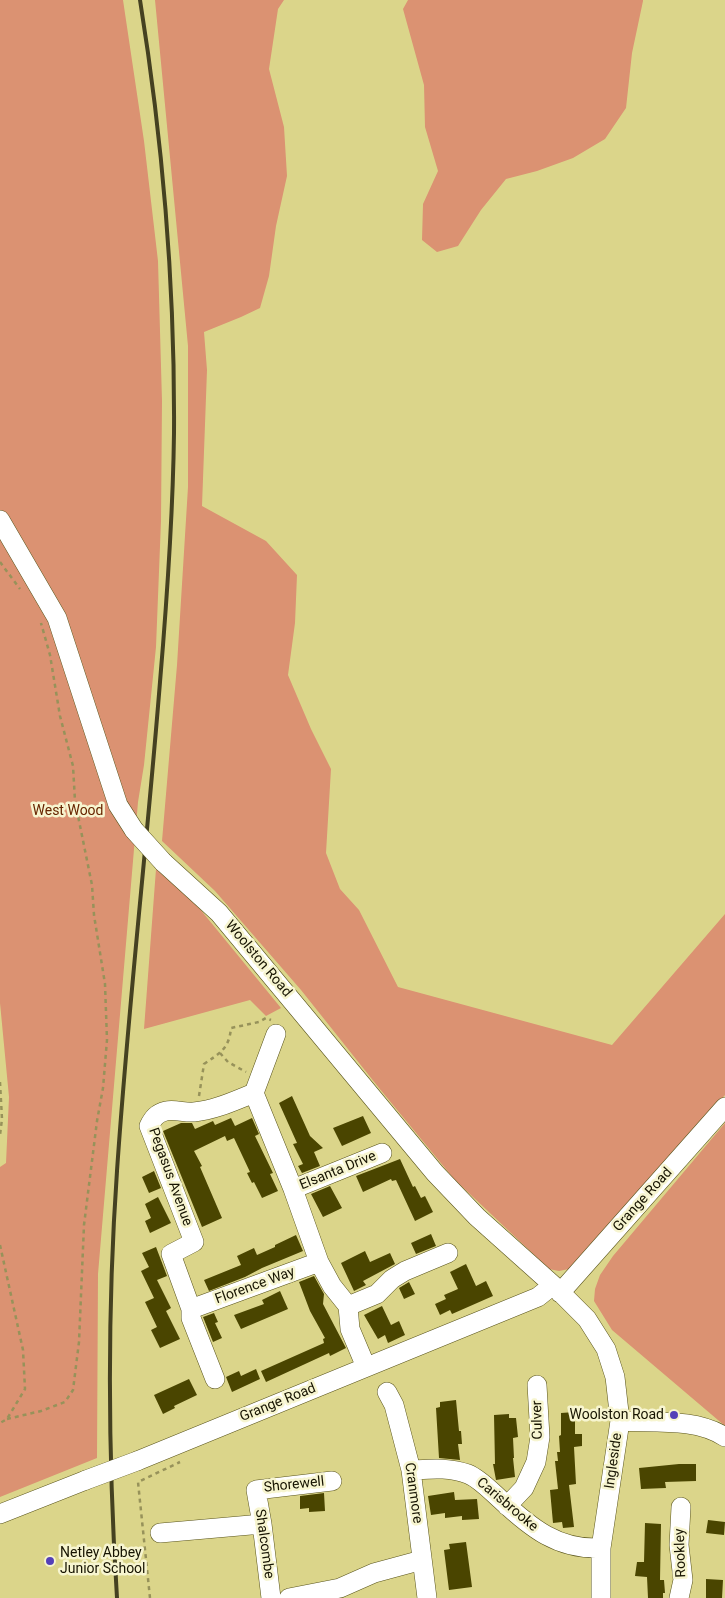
<!DOCTYPE html>
<html>
<head>
<meta charset="utf-8">
<style>
  body { margin:0 }
  canvas { display:block; background:#dbd58a }
</style>
</head>
<body>
<canvas width="725" height="1598"></canvas>
<script>
const ctx = document.querySelector('canvas').getContext('2d');
ctx.lineJoin = 'round';
function fillPath(path, color) { ctx.fillStyle = color; ctx.fill(path, 'evenodd'); }
function trace(path, color, width, dash) { ctx.strokeStyle = color; ctx.lineWidth = width; ctx.lineCap = dash ? 'butt' : 'round'; ctx.setLineDash(dash || []); ctx.stroke(path); }
function label(font, color, halo, rows, align = 'center') {
  ctx.font = font + ' Roboto,sans-serif'; ctx.lineWidth = 5; ctx.setLineDash([]); ctx.textBaseline = 'middle'; ctx.strokeStyle = halo; ctx.fillStyle = color; for (const [text, x, y, turn = 0] of rows) {
    ctx.save(); ctx.translate(x, y); ctx.rotate((+turn || 0) * Math.PI / 180); ctx.textAlign = isNaN(turn) ? turn : align; if (halo) ctx.strokeText(text, 0, 0); ctx.fillText(text, 0, 0); ctx.restore();
  }
}
fillPath(new Path2D(`
  M0,0h123l21,141 14,120 4,140 -1,120 -5,126 -12,118 -6,37 -40,472 -1,184 -97,39v-330l6,-4 3,-66 -9,-94z
  M155,0h129l-6,9 -9,60 15,58 3,49 -11,50 -7,50 -9,32 -19,9 -37,15 3,38 -5,136 64,35 31,34 -2,48 -7,52 23,54 20,40 -5,84 14,36 19,21 39,77 214,58 113,-131v181l-156,174 -10,2 -10,-2 -95,-90 -75,-91 -78,-98 -86,-99 -53,-50 15,-176 11,-178v-141z
  M408,0h235v1l-11,52 -6,55 -21,31 -32,19 -36,13 -31,8 -25,31 -23,36 -21,6 -15,-12 1,-36 15,-33 -13,-44 -1,-42 -21,-76z
  M156,869l39,34 86,105 -15,8 -16,-16 -106,29z
  M725,1123v303l-113,-96 -18,-29 1,-12 5,-14 13,-19z`), '#db9272');
fillPath(new Path2D(`
  M292,1096l18,40 13,12 -9,4 6,14 -18,7 -4,-7 5,-2 -10,-20 4,-1 -18,-40z
  M363,1116l8,17 -29,13 -9,-18z
  M231,1118l4,8 17,-8 7,16 -4,2 18,37 -3,1 8,17 -16,7 -8,-16 -2,1 -5,-10 3,-1 -16,-34 -7,3 -2,-5 -31,15 8,15 -2,1 22,51 -20,9 -39,-96 18,-8h11l3,6 18,-8 2,4z
  M400,1159l13,28 2,-1 6,12 4,-2 8,16 -18,9 -19,-41 -4,1 -1,-2 -28,13 -7,-16z
  M154,1171l7,17 -12,5 -7,-16z
  M330,1186l12,22 -19,9 -12,-23z
  M158,1197l13,26 -21,10 -5,-12 6,-3 -6,-14z
  M431,1234l5,12 -20,8 -5,-11z
  M296,1235l7,16 -41,17 -17,9 -36,14 -5,-11 37,-15 -4,-9 17,-8 3,7 18,-8v-2z
  M156,1247l11,29 -10,4 14,28 -5,3 14,28 -20,9 -9,-18 6,-3 -12,-25 9,-4 -13,-27 8,-4 -7,-14z
  M365,1251l5,11 20,-9 5,11 -32,17 3,4 -12,6 -13,-28z
  M466,1264l10,22 10,-5 7,15 -41,18 -2,-4 -10,5 -5,-11 11,-5 -2,-4 14,-6 -8,-17z
  M314,1276l10,18 -1,10 23,44 -16,8 -1,-3 -63,29 -5,-11 63,-28 -1,-4 2,-1 -15,-27 -11,-29z
  M409,1282l6,12 -11,5 -5,-11z
  M280,1291l8,18 -47,20 -7,-14 30,-11 -2,-4z
  M382,1306l9,19 8,-4 6,14 -17,8 -3,-8 -7,4 -14,-24z
  M214,1313l4,9 -3,1 7,15 -9,4 -10,-25z
  M256,1369l4,10 -28,13 -6,-15 13,-6 2,5z
  M189,1379l8,16 -23,11 1,2 -12,6 -9,-19z
  M456,1400l3,31h2l1,13h-4l2,16 -21,-2 -3,-50 4,-1v-5z
  M575,1412v22h7v12l-8,1 2,37 -7,1 5,42 -11,1 -1,-6 -9,1 -3,-33 8,-1 -3,-28h3l-1,-9h3l-1,-16 2,-1v-22z
  M509,1414v4h7l2,19 -5,1 1,20h-1l2,19 -19,3 -3,-16h2l-1,-49z
  M679,1464h17v17l-31,1 1,6 -25,1 -2,-21z
  M454,1492l1,8 22,-1 2,20 -17,1v-4l-17,2v-5l-14,2 -3,-19z
  M324,1493l1,18 -16,1v-4l-9,1v-13z
  M708,1520l17,2 -1,13 -18,-2z
  M645,1523l16,1 -1,56h4l1,13h-2v5h-15l-1,-21 -12,-1 2,-14h7z
  M466,1542l6,45 -23,3 -5,-40 6,-1 -1,-5z
  M706,1579l17,1 -1,18h-16z`), '#4a4500');
const minor = new Path2D(`
  M0,520l57,98 61,187 16,25
  M163,862l56,51 216,260 42,44 76,68 34,34 19,30 9,28 5,44 -19,127v50
  M254,1093l22,-59
  M293,1189l89,-36
  M560,1293l165,-186
  M348,1306l29,-12 15,-15 13,-8 43,-18
  M191,1309l128,-47
  M215,1379l-24,-61v-9l-20,-55 23,-12 -45,-116c4,-8 8,-13 17,-15 9,-2 19,2 28,1 21,-2 40,-11 60,-19l39,96 26,73 13,24 16,20 2,23 16,38
  M387,1392l7,13 17,65 16,128
  M620,1421c34,2 76,-3 105,16
  M137,1461l401,-164 15,-12
  M411,1470c20,-1 38,-3 57,4 12,5 23,17 33,26 30,28 57,50 100,48
  M507,1506l17,-18 12,-26 4,-25 -3,-52
  M0,1514l86,-34
  M160,1533l102,-9
  M271,1598l-9,-74 -6,-34 76,-9
  M289,1598l51,-10 34,-15 48,-13
  M679,1598l4,-18 -4,-35 2,-38`);
trace(minor, '#59541b', 20);
trace(new Path2D(`
  M0,562l20,27
  M220,1053l8,9 18,10
  M0,1082l2,37 -2,16
  M199,1096l5,-32c16,-11 25,-15 27,-36l28,-6 7,-4 5,2
  M0,1245l23,105 2,39 -18,30 -7,4
  M7,1419l34,-8 24,-9 8,-12 6,-48 5,-117 13,-104 6,-33 4,-48 -2,-56 -11,-69 -2,-30 -17,-84 -2,-35 -13,-50 -10,-61 -9,-32
  M150,1598l-12,-116 42,-20`), '#97925a', 2.5, [4, 4]);
trace(minor, '#fff', 19);
trace(new Path2D(`
  M117,1598c-9,-142 -10,-284 0,-427 11,-163 30,-326 43,-489 7,-83 13,-166 14,-249 1,-145 -11,-290 -34,-433`), '#454121', 4);
const minorBridge = new Path2D(`
  M134,830l29,32
  M86,1480l51,-19`);
trace(minorBridge, '#59541b', 20, []);
trace(minorBridge, '#fff', 19);
for (const [x, y, r, color] of [
  [674,1415,5,"#5440b8"],
  [50,1561,5,"#5440b8"]
]) { const dot = new Path2D(); dot.arc(x, y, r, 0, 2 * Math.PI); ctx.fillStyle = color; ctx.fill(dot); trace(dot, '#f7f5d0', 2); }
label('14px', '#682500', '#f7f5d0', [
  ["West Wood",68,811]
]);
label('14px', '#161300', '#f7f5d0', [
  ["Woolston Road",258,959,50],
  ["Elsanta Drive",338,1171,-22],
  ["Pegasus Avenue",170,1177,70],
  ["Grange Road",643,1200,-48],
  ["Florence Way",255,1286,-20],
  ["Grange Road",278,1403,-22],
  ["Culver",538,1420,-91],
  ["Ingleside",614,1461,-82],
  ["Shorewell",294,1485,-6],
  ["Cranmore",413,1493,82],
  ["Carisbrooke",507,1505,40],
  ["Shalcombe",264,1544,82],
  ["Rookley",681,1553,-92]
]);
label('14px', '#161300', '#f7f5d0', [
  ["Woolston Road",664,1415],
  ["Netley Abbey",60,1553,"left"],
  ["Junior School",60,1569,"left"]
], 'right');
</script>
</body>
</html>
